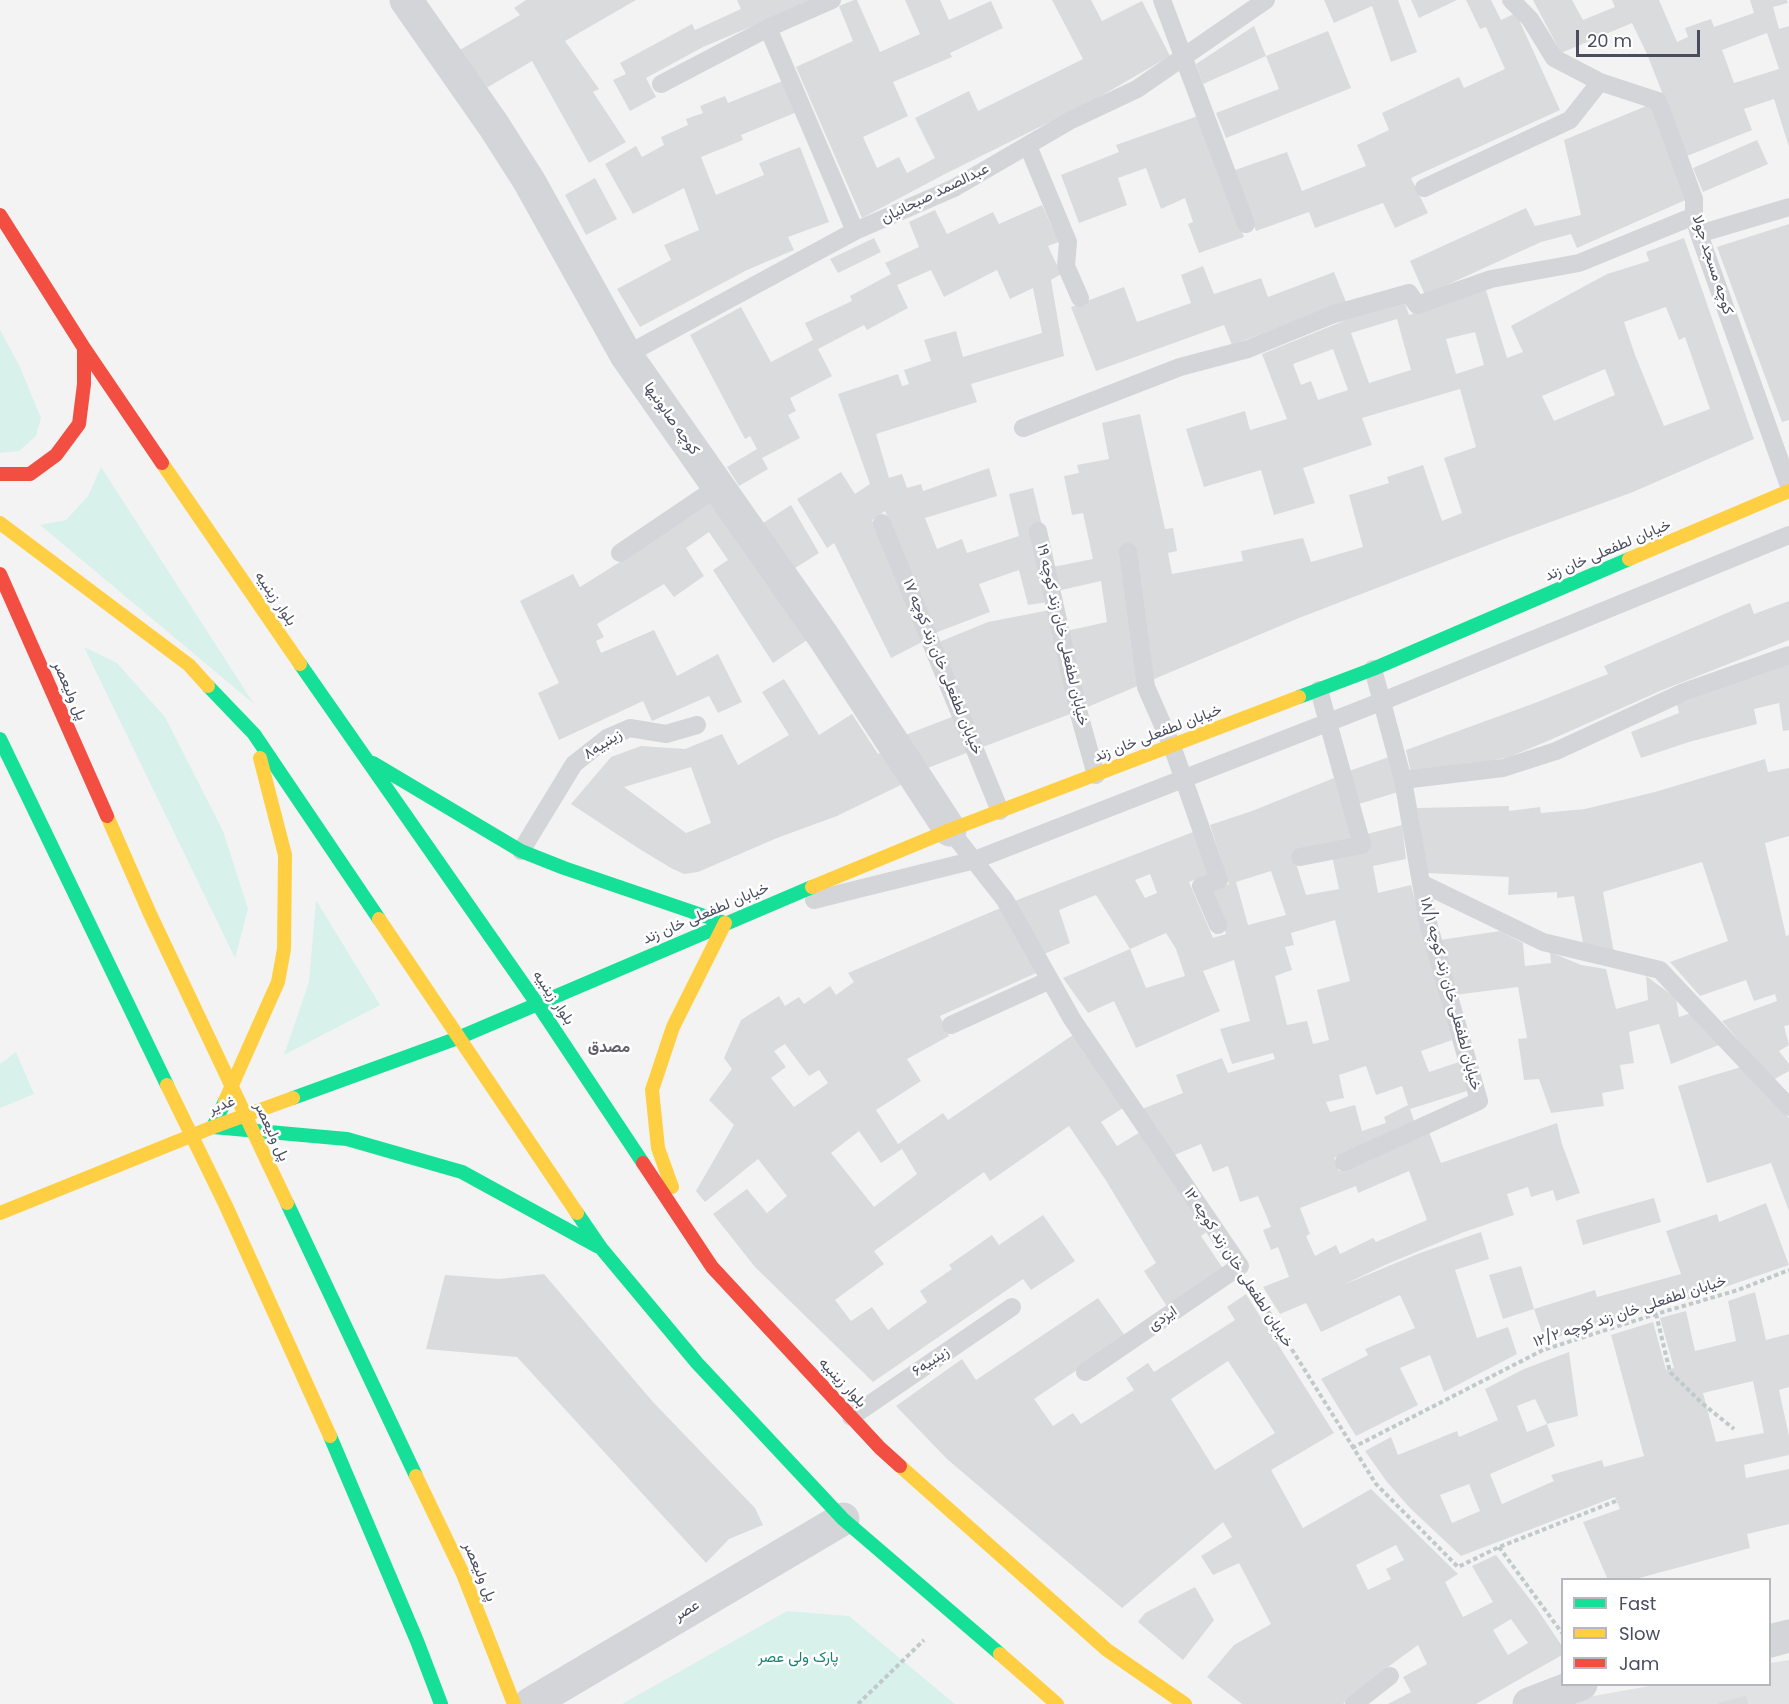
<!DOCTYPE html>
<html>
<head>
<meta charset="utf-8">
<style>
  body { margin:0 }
  #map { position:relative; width:1789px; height:1704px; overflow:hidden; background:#f3f3f3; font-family:Poppins,sans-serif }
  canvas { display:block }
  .legend { position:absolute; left:1561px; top:1578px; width:210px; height:108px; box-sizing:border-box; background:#fff; border:2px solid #b7b8bf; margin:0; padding:8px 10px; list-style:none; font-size:18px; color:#4a4d60 }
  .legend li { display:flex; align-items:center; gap:12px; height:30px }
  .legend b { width:30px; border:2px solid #b7b8bf }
  .scale { position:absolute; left:1576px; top:30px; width:124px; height:27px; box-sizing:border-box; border:3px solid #4a4d60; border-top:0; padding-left:8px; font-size:18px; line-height:21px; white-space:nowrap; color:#4a4d60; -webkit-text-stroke:4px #fff; paint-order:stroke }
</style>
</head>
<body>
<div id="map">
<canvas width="1789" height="1704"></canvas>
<ul class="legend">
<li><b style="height:8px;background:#16e098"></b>Fast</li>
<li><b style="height:8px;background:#ffcf43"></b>Slow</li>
<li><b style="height:8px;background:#f24e42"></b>Jam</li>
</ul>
<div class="scale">20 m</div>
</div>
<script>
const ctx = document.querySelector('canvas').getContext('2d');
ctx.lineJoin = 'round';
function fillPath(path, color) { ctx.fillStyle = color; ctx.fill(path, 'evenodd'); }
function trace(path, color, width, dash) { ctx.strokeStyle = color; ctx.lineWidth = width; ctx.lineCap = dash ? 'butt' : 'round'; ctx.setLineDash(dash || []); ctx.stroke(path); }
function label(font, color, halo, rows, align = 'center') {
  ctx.font = font + ' Poppins,Vazirmatn,sans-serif'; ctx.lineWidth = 5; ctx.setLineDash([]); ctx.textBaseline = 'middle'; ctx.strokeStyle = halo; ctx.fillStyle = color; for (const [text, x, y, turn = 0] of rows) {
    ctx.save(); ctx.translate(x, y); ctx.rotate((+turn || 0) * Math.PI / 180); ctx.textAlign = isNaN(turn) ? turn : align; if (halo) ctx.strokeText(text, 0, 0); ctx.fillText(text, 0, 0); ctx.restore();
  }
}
fillPath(new Path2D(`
  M1789,1660v44h-213l12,-7 67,-12 115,-1v-21z`), '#e1e2e3');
fillPath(new Path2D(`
  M0,330l19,35 22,53 -5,18 -17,15 -19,2z
  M101,467l153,237 -214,-179 26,-5 22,-24z
  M84,647l33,16 48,54 58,114 25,78 -13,49z
  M316,900l64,105 -96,50 25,-73z
  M16,1052l18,42 -34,14v-44z
  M787,1611l62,5 106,88h-333z`), '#d9f1eb');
fillPath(new Path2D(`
  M526,0h110l-71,41 34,48 -6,3 33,50 -37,21 -57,-102 -49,29 -25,-39 62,-36 -6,-7z
  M737,0h77l-111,47 -57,31 10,19 -26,14 -17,-31 13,-6 -6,-11 72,-39 3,6 46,-21z
  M854,0h3l23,52 40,-18 -15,-34h35l9,20 42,-19 12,27 -53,25 2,4 -59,25 15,34 -45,21 14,31 22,-11 8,16 28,-15 -20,-40 54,-27 9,20 105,-52 -31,-59h39l11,21 40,-20 28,55 -76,44 -151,75 -81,43 -66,-151 57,-26 -14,-35z
  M1324,0h74l19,52 -26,10 -19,-56 -38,17z
  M1411,0h46l-38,18z
  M1466,0h25l10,20 15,-7 44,97 -149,68 17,35 -33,15 -12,-25 -68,25 -6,-16 -53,19 -21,-61 52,-18 15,39 64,-25 -9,-21 32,-15 -7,-17 77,-36 5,11 41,-19 -19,-42 -6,2z
  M1533,0h39l11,20 32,-13 -3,-7h47l18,42 11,-5 -3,-9 26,-9 3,8 40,-14 -4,-13h37l1,3 -15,4 6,22 10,-3v121l-15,-48 -30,10 8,21 -65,26 -40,-102 -15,-31 -71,30zM1767,33l12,36 -45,14 -12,-33z
  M1254,26l12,30 62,-25 23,57 -125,50 -10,-25 63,-24 -13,-33 -63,28 -7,-20z
  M785,80l12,32 -56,23 2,5 -42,17 15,38 48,-20 -5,-12 41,-16 29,75 -41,15 6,13 -47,20 -107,57 -23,-38 54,-29 -7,-15 35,-15 -15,-42 -51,26 -28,-50 31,-18 6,11 22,-12 -3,-8 27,-12 -2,-6 17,-6 -3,-7 25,-10 3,7z
  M1651,104l39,94 -113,50 -6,-14 -30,8 -116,53 -15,-34 116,-53 9,18 46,-11 -17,-75z
  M1198,116l46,121 -45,16 -11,-29 5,-2 -8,-24 -24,11 -15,-41 -28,10 9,27 -48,18 -18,-48 58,-23 -3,-7z
  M1757,140l11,24 -65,28 -10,-24z
  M595,178l22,41 -31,16 -21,-40z
  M1042,205l17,37 -11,4 13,28 -10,6 13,76 -93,28 6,18 -101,32 13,44 13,-4 5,14 14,-4 2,7 66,-23 8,28 -72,22 12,31 25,-10 5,14 52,-17 -10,-42 24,-6 10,42 5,72 -20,3 -9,-35 -40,14 11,28 -55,21 -50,-122 -13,9 54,120 -35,18 -57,-115 -7,5 -30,-49 44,-27 14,22 15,-10 -32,-90 60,-20 4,12 7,-2 -5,-14 27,-9 -7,-21 32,-9 7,26 79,-24 -9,-45 -23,11 -13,-29 -53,27 -13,-27 -34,15 11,23 -41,22 -3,-5 -46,24 14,27 -42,22 6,13 -8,4 12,23 -38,20 6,11 -29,17 -12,-19 30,-18 -7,-13 -5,3 -55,-104 51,-28 30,55 42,-22 -8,-17 47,-22 -2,-5 41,-22 -6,-11 34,-16 -10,-25 26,-12 12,24 46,-22 6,12z
  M1789,224v196l-7,2 -65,-175z
  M874,238l7,14 -43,21 -8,-14z
  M1684,238l70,201 -121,53 -129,47 -205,79 -216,91 -17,-78 41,-9 -6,-41 -44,10 -4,-24 40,-8 -10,-46 -11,2 -8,-39 15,-3 -2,-8 32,-6 -7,-36 38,-9 25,115 8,-1 4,23 -9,2 4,21 71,-13 -2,-10 62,-13 8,24 52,-15 -14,-52 40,-12 -2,-6 36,-12 19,56 20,-8 -18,-55 32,-11 -16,-58 -98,29 10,27 -69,23 12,35 -41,12 -13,-45 -57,17 -18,-58 59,-18 5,19 37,-11 -25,-65 84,-34 59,-17 4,12 77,-25 21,68 16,-6 -12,-26 96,-52 42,-13 -3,-9zM1666,307l13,33 6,-3 25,72 -46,17 -29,-71 -11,-33zM1397,319l14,51 -42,13 -18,-50zM1475,332l9,33 -28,9 -10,-35zM1333,349l15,41 -30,10 -7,-19 -10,4 -8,-21zM1605,369l10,26 -61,26 -12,-25z
  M1203,266l11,28 47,-16 7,19 66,-25 12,30 -114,43 -8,-20 -128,46 -25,-64 53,-20 13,35 54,-19 -10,-28z
  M717,496l93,142 -37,25 -60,-93 15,-10 -19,-28 -23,16 18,28 -30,21 -10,-13 -67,40 7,13 -8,4 5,12 53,-23 23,46 41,-22 24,48 -24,11 -9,-17 -57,25 -9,-20 -84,39 -21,-47 21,-10 -39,-82 53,-27 7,13 59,-37z
  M791,505l28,48 -27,17 -32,-45z
  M1789,601v39l-129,51 -110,49 -41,17 -39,8 -59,8 -5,-23 129,-47 73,-29 -4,-8 146,-63 4,11z
  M1050,610l23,103 -93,35 -41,-106 49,-20z
  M1789,663v67l-6,1 -4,-28 -25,6 3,15 -68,18 -48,16 -10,-26 48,-19 -2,-9z
  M784,679l35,56 33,-21 26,40 8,-4 21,32 -70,34 -60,22 -79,34 -14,2 -13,-6 -33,-20 -67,-44 40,-47 30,-11 44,3 37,-15 16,31 51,-30 -27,-43zM691,767l20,56 -25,10 -62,-46z
  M957,715l12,37 -44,17 -25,-32z
  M1389,757l9,35 -39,12 -10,-33z
  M1765,759l3,13 21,-4v68l-24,7 21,93 3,-1v90l-5,1 5,19 -10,6 10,13v7l-16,9 -51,-59 55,-20 -2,-7 -21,7 -8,-21 -46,16 -30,-34 58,-21 -26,-79 -99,30 11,61 -30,-5 -10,-52 -17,2v-6l-49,3 1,-18 -82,-4 -10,-65 92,-2v5l31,-4 1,6 44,-4 70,-17z
  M1334,778l19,62 -60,14 13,41 33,-6 -7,-33 35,-22 35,-9 4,34 -33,7 5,27 33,-8 41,155 -31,11 8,21 30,-10 8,29 -57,18 5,15 -81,34 5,13 90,-39 12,31 116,-40 5,21 18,49 -24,8 -3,-11 -22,7 -3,-10 -21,7 7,21 -50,17 -79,33 -42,20 77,-32 61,-21 8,27 -34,11 22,68 31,-11 9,27 -73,38 -14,-37 -30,13 18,37 -62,31 -35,-57 47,-24 -3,-6 50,-21 -15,-33 -79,37 -15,-29 -26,11 -17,-27 26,-10 -11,-30 -7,3 -8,-20 8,-3 -13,-31 -18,6 -12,-36 -15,6 -12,-28 -29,12 -30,-47 41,-16 -7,-18 46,-17 6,15 47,-14 -2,-6 -41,11 -12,-35 30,-8 -16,-61 -31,11 17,40 -84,37 -22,-47 -26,12 -25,-35 67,-29 16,39 39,-12 -9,-27 -10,-16 -36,16 -34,-54 -37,15 11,33 -28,12 -30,-53 181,-70 16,42 -20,8 24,56 13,-4 -15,-44 18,-6 -19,-59 42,-14zM1271,871l15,44 -38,10 -12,-43zM1150,874l7,19 -12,5 -10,-18zM1335,920l15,61 -33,9 12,50 -16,4 -6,-23 -20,4 -12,-49 17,-6 -7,-23 9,-2 -3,-12zM1366,1066l10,29 26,-9 6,19 -24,12 2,6 -24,8 -7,-26 -25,7 -4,-10 18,-4 -5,-23zM1409,1171l18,49 -51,22 -3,-4 -33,16 -4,-9 -21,11 -9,-20 4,-2 -10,-26 56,-22 2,7z
  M1005,906l38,64 -103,46 9,20 -42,23 14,22 -45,29 22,34 45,-31 5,7 125,-85 50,73 -22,14 16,24 25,-15 66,100 -7,5 23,34 -56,38 -24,-37 12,-8 -51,-84 -36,-53 -79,55 -6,-9 -110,79 10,13 -49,36 16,21 21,-14 16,23 39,-28 -7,-11 32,-22 -3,-4 43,-30 7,10 44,-30 32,46 -44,29 -8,-11 -150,103 -118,-115 -42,-53 34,-25 20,24 20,-17 -29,-37 -53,43 -9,-11 38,-66 -25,-25 23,-31 -8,-11 17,-38 38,-24 6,10 14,-9 5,7 26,-18 6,9 18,-13 -6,-9zM785,1044l24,32 10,-6 9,13 -34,24 -23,-29 15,-11 -12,-16zM859,1131l22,32 21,-14 15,25 -43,33 -43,-54z
  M1500,931l23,12 2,23 26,-3 -1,-11 31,13 25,4 10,40 32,-9 -2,-24 30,22 3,19 12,-4 28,32 -48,19 -12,-40 -30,8 5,31 -14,2 4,24 -22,4 2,13 -53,7 -12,-34 -15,1 -6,-41 9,-1 -9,-51 -64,8 -14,-55z
  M1741,1067l48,51v93l-18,-48 -64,20 -29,-97z
  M1654,1198l7,24 -78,23 -7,-25z
  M1766,1203l23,62 -99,34 -86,23 -59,19 -11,-32 61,-19 2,7 84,-23 -15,-43 51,-17 2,8z
  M1521,1266l13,43 -31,10 -14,-44z
  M544,1274l109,128 102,106 8,17 -34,14 -23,24 -189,-206 -91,-8 19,-74 54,4z
  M1755,1292l11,48 23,-6v53l-10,3 10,46v19l-45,10 2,13 43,-9v55l-42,10 3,14 -118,32h-24l-25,-58 37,-13 -5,-12 -154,59 -51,-48 -23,-26 -22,-31 26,-14 7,18 59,-24 2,6 39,-17 -13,-31 39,-20 45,-17 9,64 -31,8 8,22 -65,28 12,30 52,-23 -3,-6 51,-15 2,7 40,-11 -33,-121 42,-13 13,48 8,-2 -14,-50 26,-7 9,40 41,-10 -8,-40zM1753,1381l11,52 -48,9 -13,-49zM1535,1399l12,25 -20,8 -10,-26zM1469,1484l11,27 -28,12 -12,-28z
  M1246,1294l88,139 -63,37 32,58 68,-39 87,85 -13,8 18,35 30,-15 -21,-36 24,-11 39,51 27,40v9l-86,49h-88l23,-12 -8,-15 24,-13 -9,-19 -30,22 -45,37h-101l-35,-27 27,-32 37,-21 -32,-61 -26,12 -12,-19 31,-19 -9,-15 -101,86 -175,-149 -51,-53 66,-47 14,21 122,-82 28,39 -92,62 19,27 20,-13 8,11 53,-34 -8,-12 22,-15 6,9 81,-52 -8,-13zM1228,1361l47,72 -60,37 -44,-71zM1396,1545l8,15 -18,9 5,10 -23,11 -12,-25zM1511,1619l17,24 -20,12 -15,-25z
  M1195,1587l19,33 -31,40 -45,-38 7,-9z
  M1746,1696l2,8h-29l-1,-1z`), '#dadbdd');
trace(new Path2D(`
  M1256,1292l120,192 82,83 41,-20 117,-46
  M1656,1314l14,58 33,32 31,25
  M1352,1448l191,-98 113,-36 82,-24 51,-20
  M1499,1547l63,86
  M858,1704l66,-64`), '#c0cacb', 4, [4.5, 3]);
trace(new Path2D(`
  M1162,0l84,224
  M1511,0l19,19 24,39 46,24 58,19 36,98v17l5,18 90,252
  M768,28l87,203
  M661,84l107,-56 64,-28
  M1028,146l40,96 -2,24 14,32
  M1424,188l146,-68 30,-38
  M1699,234l90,-27
  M626,355l229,-124 99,-43 117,-68 66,-31 129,-89
  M1023,428l157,-61 68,-18 86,-35 75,-21 8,12 74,-26 88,-16 115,-47
  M882,523l118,288
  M1038,531l41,183 17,61
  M1128,552l18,135 26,59 47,134 -18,6 17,39
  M620,553l99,-67
  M1373,669l30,111 18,103 122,59 117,28 129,137
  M1403,780l100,-12 53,-17 128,-59 105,-37
  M950,830l55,70 67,119 168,247 -155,106
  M521,851l53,-87 33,-26 23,-10 36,6 31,-9
  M1300,857l62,-12 -43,-155
  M814,900l161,-40 408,-159 406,-166
  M951,1025l99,-45
  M1344,1162l135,-61 -50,-174 -8,-44
  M851,1417l161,-110
  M1354,1704l36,-28`), '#d4d5d9', 18);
trace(new Path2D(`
  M406,0l88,126 35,55 97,174 197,281 127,194
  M1770,1641l19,-5
  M530,1704l313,-185
  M1529,1704l52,-20`), '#d4d5d9', 33);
trace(new Path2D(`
  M300,664l238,341 105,158
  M208,686l46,48 125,185
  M1299,697l74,-28 256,-110
  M373,763l148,88 43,17 161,55
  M293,1098l165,-60 354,-151
  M225,1101l-12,26 134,12 115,33 135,74
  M577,1213l24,35 96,115 146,156 157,135`), '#16e098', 14);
trace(new Path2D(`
  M162,463l138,201
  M0,523l189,142 19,21
  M1629,559l160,-68
  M812,887l138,-57 349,-133
  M379,919l198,294
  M225,1101l53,-119 6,-33 1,-94 -25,-97
  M672,1187l-14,-39 -6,-58 21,-63 52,-104
  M0,1213l213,-86 80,-29
  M900,1466l207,184 78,54
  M1000,1654l57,50`), '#ffcf43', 14);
trace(new Path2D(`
  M0,215l84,133 78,115
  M0,474h30l26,-19 23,-31 5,-40v-36
  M643,1163l69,104 168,181 20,18`), '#f24e42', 14);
trace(new Path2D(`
  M0,739l167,346
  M287,1203l129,273
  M330,1436l87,205 24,63`), '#16e098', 14);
trace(new Path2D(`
  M107,816l43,98 137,289
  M167,1085l59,121 104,230
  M416,1476l47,98 51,130`), '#ffcf43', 14);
trace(new Path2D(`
  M0,574l107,242`), '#f24e42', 14);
label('15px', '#4a4d60', '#fff', [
  ["عبدالصمد صبحانیان",935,194,-26],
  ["کوچه مسجد جولا",1712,265,72],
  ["کوچه صابونیها",671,419,55],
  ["خیابان لطفعلی خان زند",1608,551,-23],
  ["بلوار زینبیه",275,599,56],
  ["خیابان لطفعلی خان زند کوچه ۱۹",1062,635,77],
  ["خیابان لطفعلی خان زند کوچه ۱۷",942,667,68],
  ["پل ولیعصر",69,691,66],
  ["خیابان لطفعلی خان زند",1158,734,-21],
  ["زینبیه۸",603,745,-33],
  ["خیابان لطفعلی خان زند",706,914,-23],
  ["خیابان لطفعلی خان زند کوچه ۱۸/۱",1450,994,75],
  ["بلوار زینبیه",553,998,56],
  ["غدیر",222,1106,-20],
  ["پل ولیعصر",271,1132,65],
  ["خیابان لطفعلی خان زند کوچه ۱۲",1238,1268,57],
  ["خیابان لطفعلی خان زند کوچه ۱۲/۲",1630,1312,-18],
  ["ایزدی",1163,1319,-34],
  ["۶زینبیه",931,1362,-34],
  ["بلوار زینبیه",842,1383,47],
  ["پل ولیعصر",479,1572,67],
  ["عصر",687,1611,-31]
]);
label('15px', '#1a8275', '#fff', [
  ["پارک ولی عصر",798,1658]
]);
label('bold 16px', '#5f5f67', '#fff', [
  ["مصدق",609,1048]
]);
</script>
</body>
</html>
